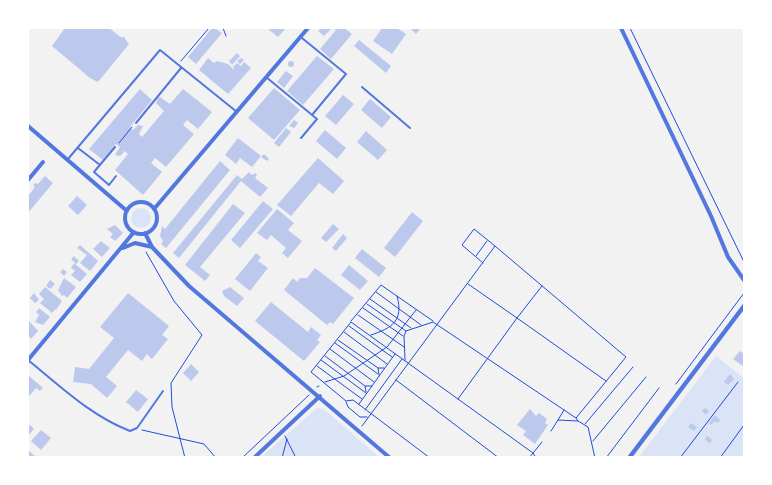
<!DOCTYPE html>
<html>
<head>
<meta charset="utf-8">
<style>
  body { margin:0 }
  #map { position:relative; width:772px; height:485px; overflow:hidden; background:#f2f2f2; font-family:"Open Sans",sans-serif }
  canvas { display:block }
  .frame { position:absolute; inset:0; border:29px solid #fff; pointer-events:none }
</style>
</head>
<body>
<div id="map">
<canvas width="772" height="485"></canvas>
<div class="frame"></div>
</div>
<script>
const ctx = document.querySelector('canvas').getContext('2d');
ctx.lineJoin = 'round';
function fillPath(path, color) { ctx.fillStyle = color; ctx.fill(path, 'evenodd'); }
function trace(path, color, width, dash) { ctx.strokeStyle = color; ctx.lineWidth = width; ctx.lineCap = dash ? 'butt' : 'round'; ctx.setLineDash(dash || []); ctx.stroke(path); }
fillPath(new Path2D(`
  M131 218a10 10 0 1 1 20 0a10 10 0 1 1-20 0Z
  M716,356l28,22v79l-106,1z
  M317,408l7,1 55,48 -119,1z`), '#dbe4f7');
fillPath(new Path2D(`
  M65,28h44l13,10 1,-2 6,8 -31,38 -8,-4 -38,-32z
  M212,28h3l7,5 -26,31 -8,-7z
  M267,28h19l-8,9z
  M321,28h9l1,1 -7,7 -6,-5z
  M331,28h13l8,6 -21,25 -11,-10 16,-19z
  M382,28h15l9,6 -14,20 -19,-13z
  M412,28h9l-5,6 -5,-5z
  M359,40l32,26 -5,7 -32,-27z
  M237,53l3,3 -8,9 -3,-4z
  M317,56l17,13 -31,36 -16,-14z
  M208,58l6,5 3,-2 11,3 6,6 -1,-3 4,-4 4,3 3,-4 7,6 -23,26 -29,-24z
  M241,58l3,2 -4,4 -3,-3z
  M288 64a3 3 0 1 1 6 0a3 3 0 1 1-6 0Z
  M286,71l7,5 -9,12 -7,-6z
  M274,88l26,22 -26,30 -26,-22z
  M140,89l12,11 -22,27 3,3 5,-5 5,1 -4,8 3,3 22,-26 -8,-8 2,-5 2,-1 10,7 13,-15 29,23 -14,17 -11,-9 -4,5 11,9 -28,33 -11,-9 -4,5 11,9 -19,23 -28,-25 13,-16 -3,-3 -5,5 -5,-1 5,-8 -4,-3 -13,16 -14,-11z
  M343,95l11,9 -18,21 -11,-9z
  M370,99l21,18 -9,11 -21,-18z
  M294,120l4,3 -4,5 -5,-2z
  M286,128l5,4 -12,15 -5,-4z
  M325,130l21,18 -9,11 -21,-18z
  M366,131l21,19 -9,10 -21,-18z
  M238,138l23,18 -9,11 -12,-9 -4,6 -11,-9z
  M264,154l5,5 -2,2 -6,-4z
  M318,158l26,23 -11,13 -14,-11 -28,33 -14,-11z
  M220,161l10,9 -64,78 -5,-4 2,-3 -3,-5 2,-10 3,3z
  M249,172l3,3 3,-2 2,2 -2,3 13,10 -8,9 -19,-16 -62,77 -6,-5 64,-78 5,4z
  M45,176l8,7 -25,30v-17l7,-9 -2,-2 3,-2 2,1z
  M77,196l10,9 -9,10 -10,-9z
  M263,201l10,8 -33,39 -9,-8z
  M233,204l12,9 -45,54 10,8 -5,6 -20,-16z
  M277,209l17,14 -6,7 14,11 -14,17 -6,-5 4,-5 -15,-13 -4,5 -10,-7z
  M412,212l11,9 -28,36 -11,-9z
  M333,224l6,5 -13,13 -5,-4z
  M115,225l8,8 -8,8 -5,-4 3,-3 -6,-5z
  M343,234l4,4 -11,13 -4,-3z
  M101,241l9,7 -8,9 -9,-8z
  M80,245l18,16 -8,10 -10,-8 7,-8 -10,-7z
  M362,249l24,19 -7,9 -24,-19z
  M256,253l5,4 -3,4 10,7 -18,23 -15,-12z
  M74,256l5,5 -3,3 -5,-5z
  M74,263l13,11 -7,8 -9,-7 4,-4 -4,-3z
  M349,265l19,16 -8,9 -19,-15z
  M315,268l39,30 -21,26 -3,-2 -3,3 -43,-35 9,-12 4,4 3,-4h7z
  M63,269l4,3 -3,4 -4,-4z
  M64,278l12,9 -9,11 -3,-3 -2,1 -4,-6z
  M50,280l5,4 -5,5 -4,-3z
  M45,287l17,14 -6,9 -1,-1 -3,4 -12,-10 4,-4 -5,-5z
  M230,287l14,11 -7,8 -13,-10 -2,-5z
  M34,293l5,7 -4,3 -5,-5z
  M128,293l41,33 -7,9 6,4 -16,20 -5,-5 -5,7 -14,-11 -22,27 11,9 -10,12 -16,-14 -18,-2 2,-15 14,2 25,-31 -14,-11z
  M271,302l37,30 3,-5 10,8 -4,5 3,2 -16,19 -49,-40z
  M39,308l11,9 -7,8 -8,-3 4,-7 -3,-3z
  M28,320l10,11 -7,8 -3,-4z
  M740,351l4,3v13l-11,-8z
  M191,364l8,8 -8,9 -8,-8z
  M730,374l4,5 -6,6 -4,-3z
  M28,375l15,13 -3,3 -4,-3 -7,8z
  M136,390l12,9 -10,13 -12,-10z
  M705,408l4,3 -3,4 -4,-4z
  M530,409l6,7 3,-3 8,6 -2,4 3,2 -13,19 -12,-9 3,-4 -9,-6z
  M715,415l5,5 -2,3 -3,-2 -4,4 -2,-2z
  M691,423l6,4 -3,4 -6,-4z
  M30,425l4,4 -6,7v-8z
  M41,430l10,8 -10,12 -10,-9z
  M707,436l5,4 -2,3 -5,-3z
  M28,450l9,8h-9z`), '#bdc9ec');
trace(new Path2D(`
  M223,28l3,8
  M630,28l114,234
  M181,61l28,-33
  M119,143l13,-16
  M146,252l28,49 28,34 -31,48 1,24 13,51
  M476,256l11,-15
  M483,263l-21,-18 12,-16 21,17
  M468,284l49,34 25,-32
  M376,292l45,33
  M370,299l41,29
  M367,304l39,27
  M363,308l40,28
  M358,315l46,32
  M351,321l30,-36 52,36
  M349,326l43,31
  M344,332l43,32
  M371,335c21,-7 33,-14 26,-39
  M338,340l40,28
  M335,343l43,31
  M330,349l44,33
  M325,356l40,30
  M321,360l45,33
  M405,360l-1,-24 2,-5 27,-9 143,96
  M317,366l45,33
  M379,375l-1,-7h6
  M396,380l103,78
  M325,382l19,-6 43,-29 29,-37
  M676,384l68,-91
  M317,387l2,-1
  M366,392l-1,-6h7
  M458,399l59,-81 89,63
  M346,402l2,5 12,10h7
  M359,404l36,-50
  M365,410l37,-51
  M558,420l6,-10
  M585,424l48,-57
  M362,426l133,-180 131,111 -50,61 2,3
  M142,430l62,14 12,14
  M551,431l7,-11 20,1 10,6 7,31
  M285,436l11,22
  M593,441l53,-64
  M242,458l67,-63
  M282,458l5,-19
  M430,458l-77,-58 -7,1 -35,-29 40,-50 182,131 3,5
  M529,458l13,-16
  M606,458l53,-70
  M680,458l58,-76
  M720,458l24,-33`), '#1d4ed8', 1);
trace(new Path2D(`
  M302,38l44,36 -34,41
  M266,77l51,42 -16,19
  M362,87l48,41
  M136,123l45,-55
  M115,147l-21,25 15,13 7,-9
  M78,148l22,17
  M68,159l92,-109 77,62
  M28,360c32,26 63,56 102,71l7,-3 26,-37`), '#5277de', 2);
trace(new Path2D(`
  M621,28l90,188 17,41 16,23
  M28,126l99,85
  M28,180l15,-18
  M125 218a16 16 0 1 1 32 0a16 16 0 1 1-32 0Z
  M154,209l154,-181
  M145,233l7,14 37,39 201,172
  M123,248l12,-5 17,4
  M28,360l106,-128
  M255,457l65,-61`), '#5277de', 4);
trace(new Path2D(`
  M629,458l115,-152`), '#5277de', 4.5);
</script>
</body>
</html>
